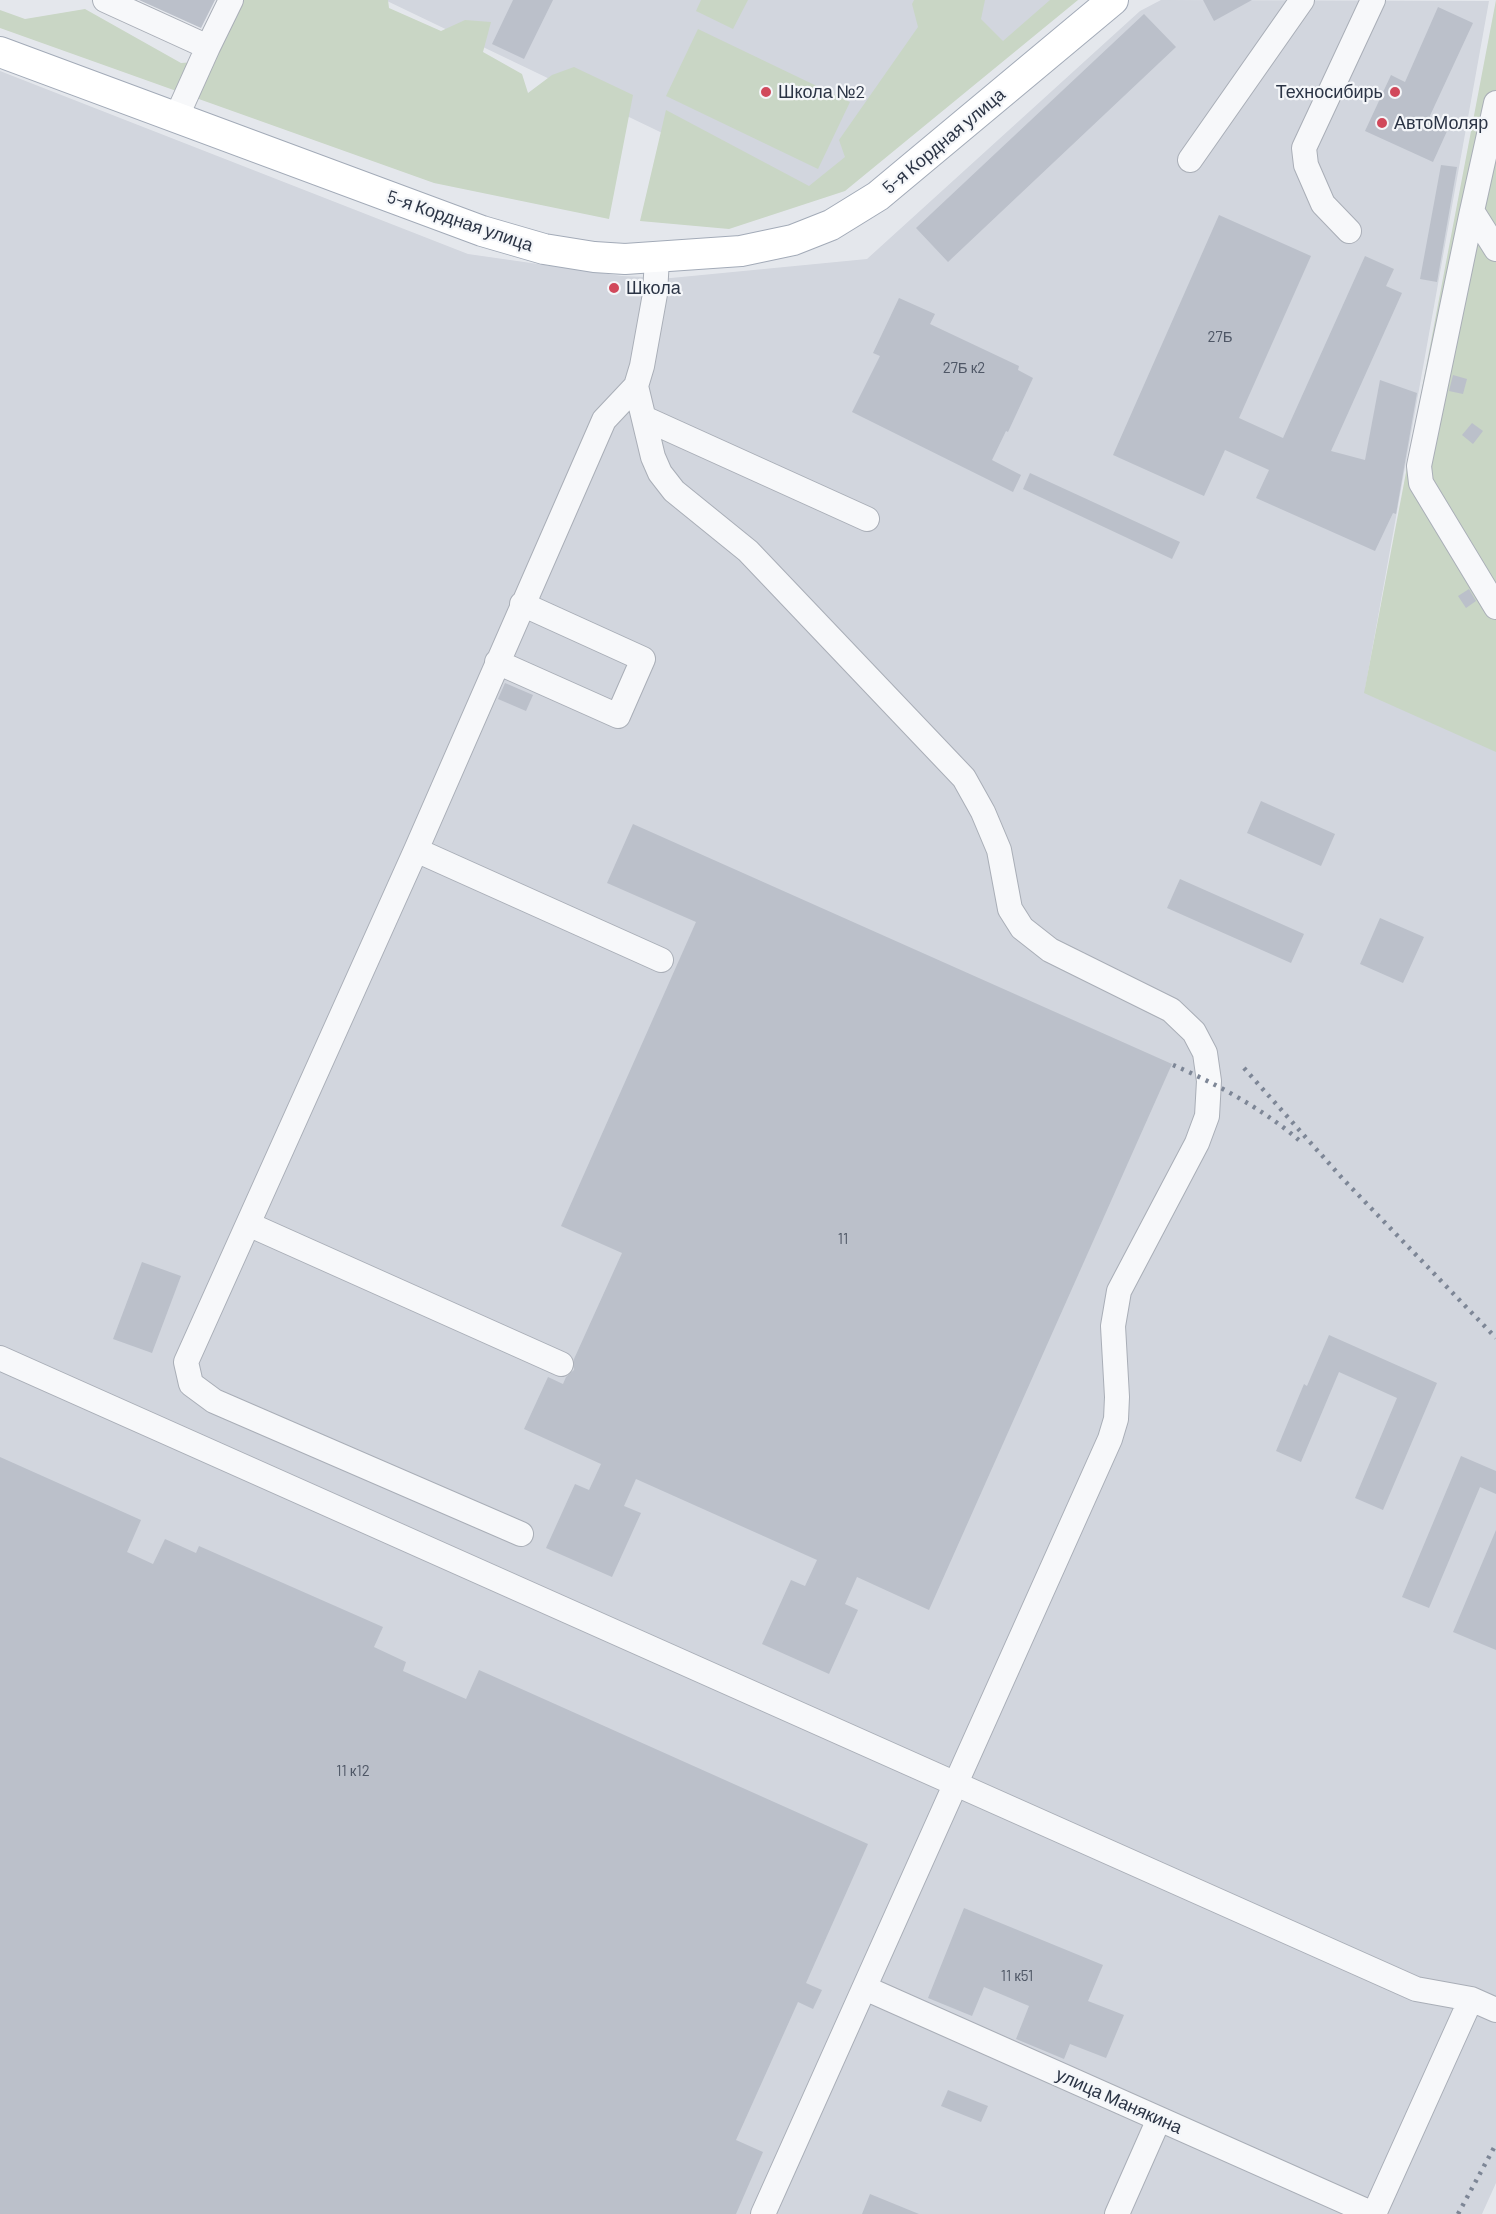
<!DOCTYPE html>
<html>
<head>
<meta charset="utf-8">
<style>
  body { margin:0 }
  canvas { display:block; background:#e4e7ec }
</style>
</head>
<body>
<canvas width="1496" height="2214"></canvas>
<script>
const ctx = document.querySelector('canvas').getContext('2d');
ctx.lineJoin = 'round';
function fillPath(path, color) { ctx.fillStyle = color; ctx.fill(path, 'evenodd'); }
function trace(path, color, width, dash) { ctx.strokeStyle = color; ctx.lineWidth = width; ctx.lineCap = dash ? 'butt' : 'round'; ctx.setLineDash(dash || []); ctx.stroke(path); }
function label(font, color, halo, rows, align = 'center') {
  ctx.font = font + ' Barlow,sans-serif'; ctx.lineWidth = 4.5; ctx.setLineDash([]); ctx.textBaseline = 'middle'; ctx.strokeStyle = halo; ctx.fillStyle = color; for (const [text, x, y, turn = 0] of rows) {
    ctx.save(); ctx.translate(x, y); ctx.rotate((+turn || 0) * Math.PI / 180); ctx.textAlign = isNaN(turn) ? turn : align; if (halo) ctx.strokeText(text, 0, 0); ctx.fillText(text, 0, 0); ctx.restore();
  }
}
fillPath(new Path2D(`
  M385,0h679l-260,201z
  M1161,0l328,1 -124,688 131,60v1434l-14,31h-1482v-2143l468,183 154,22 49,2 196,-19 273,-248z`), '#d2d6de');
fillPath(new Path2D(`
  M236,0h152l1,8 52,23 24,-11 26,2 -8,30 39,22 6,19 24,-18 22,-8 59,28 -24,124 -175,-36 -434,-155v-18l25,9 60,-10 96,54 29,-2z
  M701,0h47l-15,29 -37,-18z
  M914,0h71l-4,19 22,22 47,-41h28l-233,191 -116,38 -89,-8 26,-111 143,76 36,-29 -6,-17 79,-113 -6,-23z
  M1496,0v752l-132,-59z
  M698,29l152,73 -32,67 -152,-73z`), '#c9d6c5');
fillPath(new Path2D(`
  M139,0h76l-14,28z
  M513,0h40l-29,59 -32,-15z
  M1203,0h49l-38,21z
  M1438,7l35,16 -45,97 20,9 -15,33 -68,-31 26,-56 14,7z
  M1144,14l32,33 -228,215 -32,-34z
  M1441,165l16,2 -20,115 -17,-3z
  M1219,215l92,41 -72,162 44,20 82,-182 29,13 -8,17 16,7 -71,158 34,9 15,-80 37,13 -21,121 -3,-1 -18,38 -119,-53 13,-28 -44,-20 -21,46 -91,-41z
  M899,298l36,16 -5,10 89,42 -1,4 15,8 -25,54 -2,-1 -14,29 29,15 -8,17 -161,-80 28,-56 -7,-3z
  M1453,375l14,4 -4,15 -14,-3z
  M1472,423l11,8 -10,13 -11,-9z
  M1030,473l150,69 -8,17 -149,-70z
  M1469,589l7,12 -10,7 -8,-12z
  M505,683l28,12 -7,16 -28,-12z
  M1261,801l74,33 -14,32 -74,-33z
  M633,824l539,240 -243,546 -72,-33 -12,27 13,6 -29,64 -67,-30 29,-64 14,6 12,-26 -181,-81 -12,27 17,7 -29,64 -66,-29 29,-64 14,6 12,-26 -77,-35 24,-52 15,7 3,-7 8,-7v-11l48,-106 -61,-27 135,-304 -89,-39z
  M1180,879l124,55 -13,29 -124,-55z
  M1380,918l44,19 -21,46 -43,-19z
  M142,1262l39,14 -29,77 -39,-14z
  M1329,1335l108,48 -54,127 -28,-12 42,-100 -58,-26 -38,90 -25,-11 28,-67 3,2z
  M1461,1456l35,15v23l-16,-7 -51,121 -27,-11z
  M0,1457l141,63 -14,32 26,12 12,-25 31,14 3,-7 184,81 -9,20 32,15 -3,9 63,28 13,-29 389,174 -62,139 16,7 -9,19 -15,-7 -62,138 27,12 -27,62h-736z
  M1496,1530v120l-43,-18z
  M964,1908l139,57 -15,36 36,14 -18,43 -36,-14 -6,15 -48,-20 13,-33 -45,-19 -12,29 -44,-18z
  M948,2090l40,16 -7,16 -40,-16z
  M870,2194l49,20h-57z`), '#bbc0ca');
const minor = new Path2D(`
  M105,0l103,47 -32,71
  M208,47l23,-47
  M1496,103l-24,108 24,38
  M1190,160l112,-160
  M1472,211l-53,255 2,17 75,124
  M1349,231l-26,-27 -17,-39 -2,-17 69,-148
  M657,258l-2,36 -13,72 -6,20 17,71 7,16 14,18 74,60 216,227 19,34 16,38 11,59 12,19 28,22 121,60 23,22 11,21 4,28 -2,35 -10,27 -78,148 -6,35 4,71 -1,22 -6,20 -347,775
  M644,418l223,101
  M497,662l121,54 25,-57 -121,-55
  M416,850l245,110
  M248,1224l313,140
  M0,1358l1416,631 55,10 25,11
  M521,1534l-307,-133 -23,-17 -5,-22 230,-512 188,-430 32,-34
  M865,1988l508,226
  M1117,2214l42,-95
  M1374,2214l97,-215`);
const major = new Path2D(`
  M0,52l482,179 62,18 50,8 31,2 116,-8 52,-11 38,-15 47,-29 235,-196`);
trace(minor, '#a9aeb7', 26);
trace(major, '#a3abb8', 32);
trace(minor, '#f7f8fa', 24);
trace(major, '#fff', 30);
trace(new Path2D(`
  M1173,1065c44,19 92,45 128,77
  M1244,1068l98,110 154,160
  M1458,2214l38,-70`), '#7d8696', 4.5, [3, 6]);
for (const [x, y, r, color] of [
  [766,92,6,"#d1495b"],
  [1395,92,6,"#d1495b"],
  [1382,123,6,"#d1495b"],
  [614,288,6,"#d1495b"]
]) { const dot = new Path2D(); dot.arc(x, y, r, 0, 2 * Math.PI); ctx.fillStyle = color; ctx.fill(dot); trace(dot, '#f4f6f9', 2); }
label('15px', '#4f5766', null, [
  ["27Б",1220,337],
  ["27Б к2",964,368],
  ["11",843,1239],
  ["11 к12",353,1771],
  ["11 к51",1017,1976]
]);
label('18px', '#2b3445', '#f4f6f9', [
  ["Школа №2",778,92],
  ["Техносибирь",1383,92,"right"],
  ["АвтоМоляр",1394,123],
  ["Школа",626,288]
], 'left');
label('18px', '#2b3445', '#f4f6f9', [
  ["5-я Кордная улица",944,141,-40],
  ["5-я Кордная улица",460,221,19],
  ["улица Манякина",1119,2101,24]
]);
</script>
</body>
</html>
